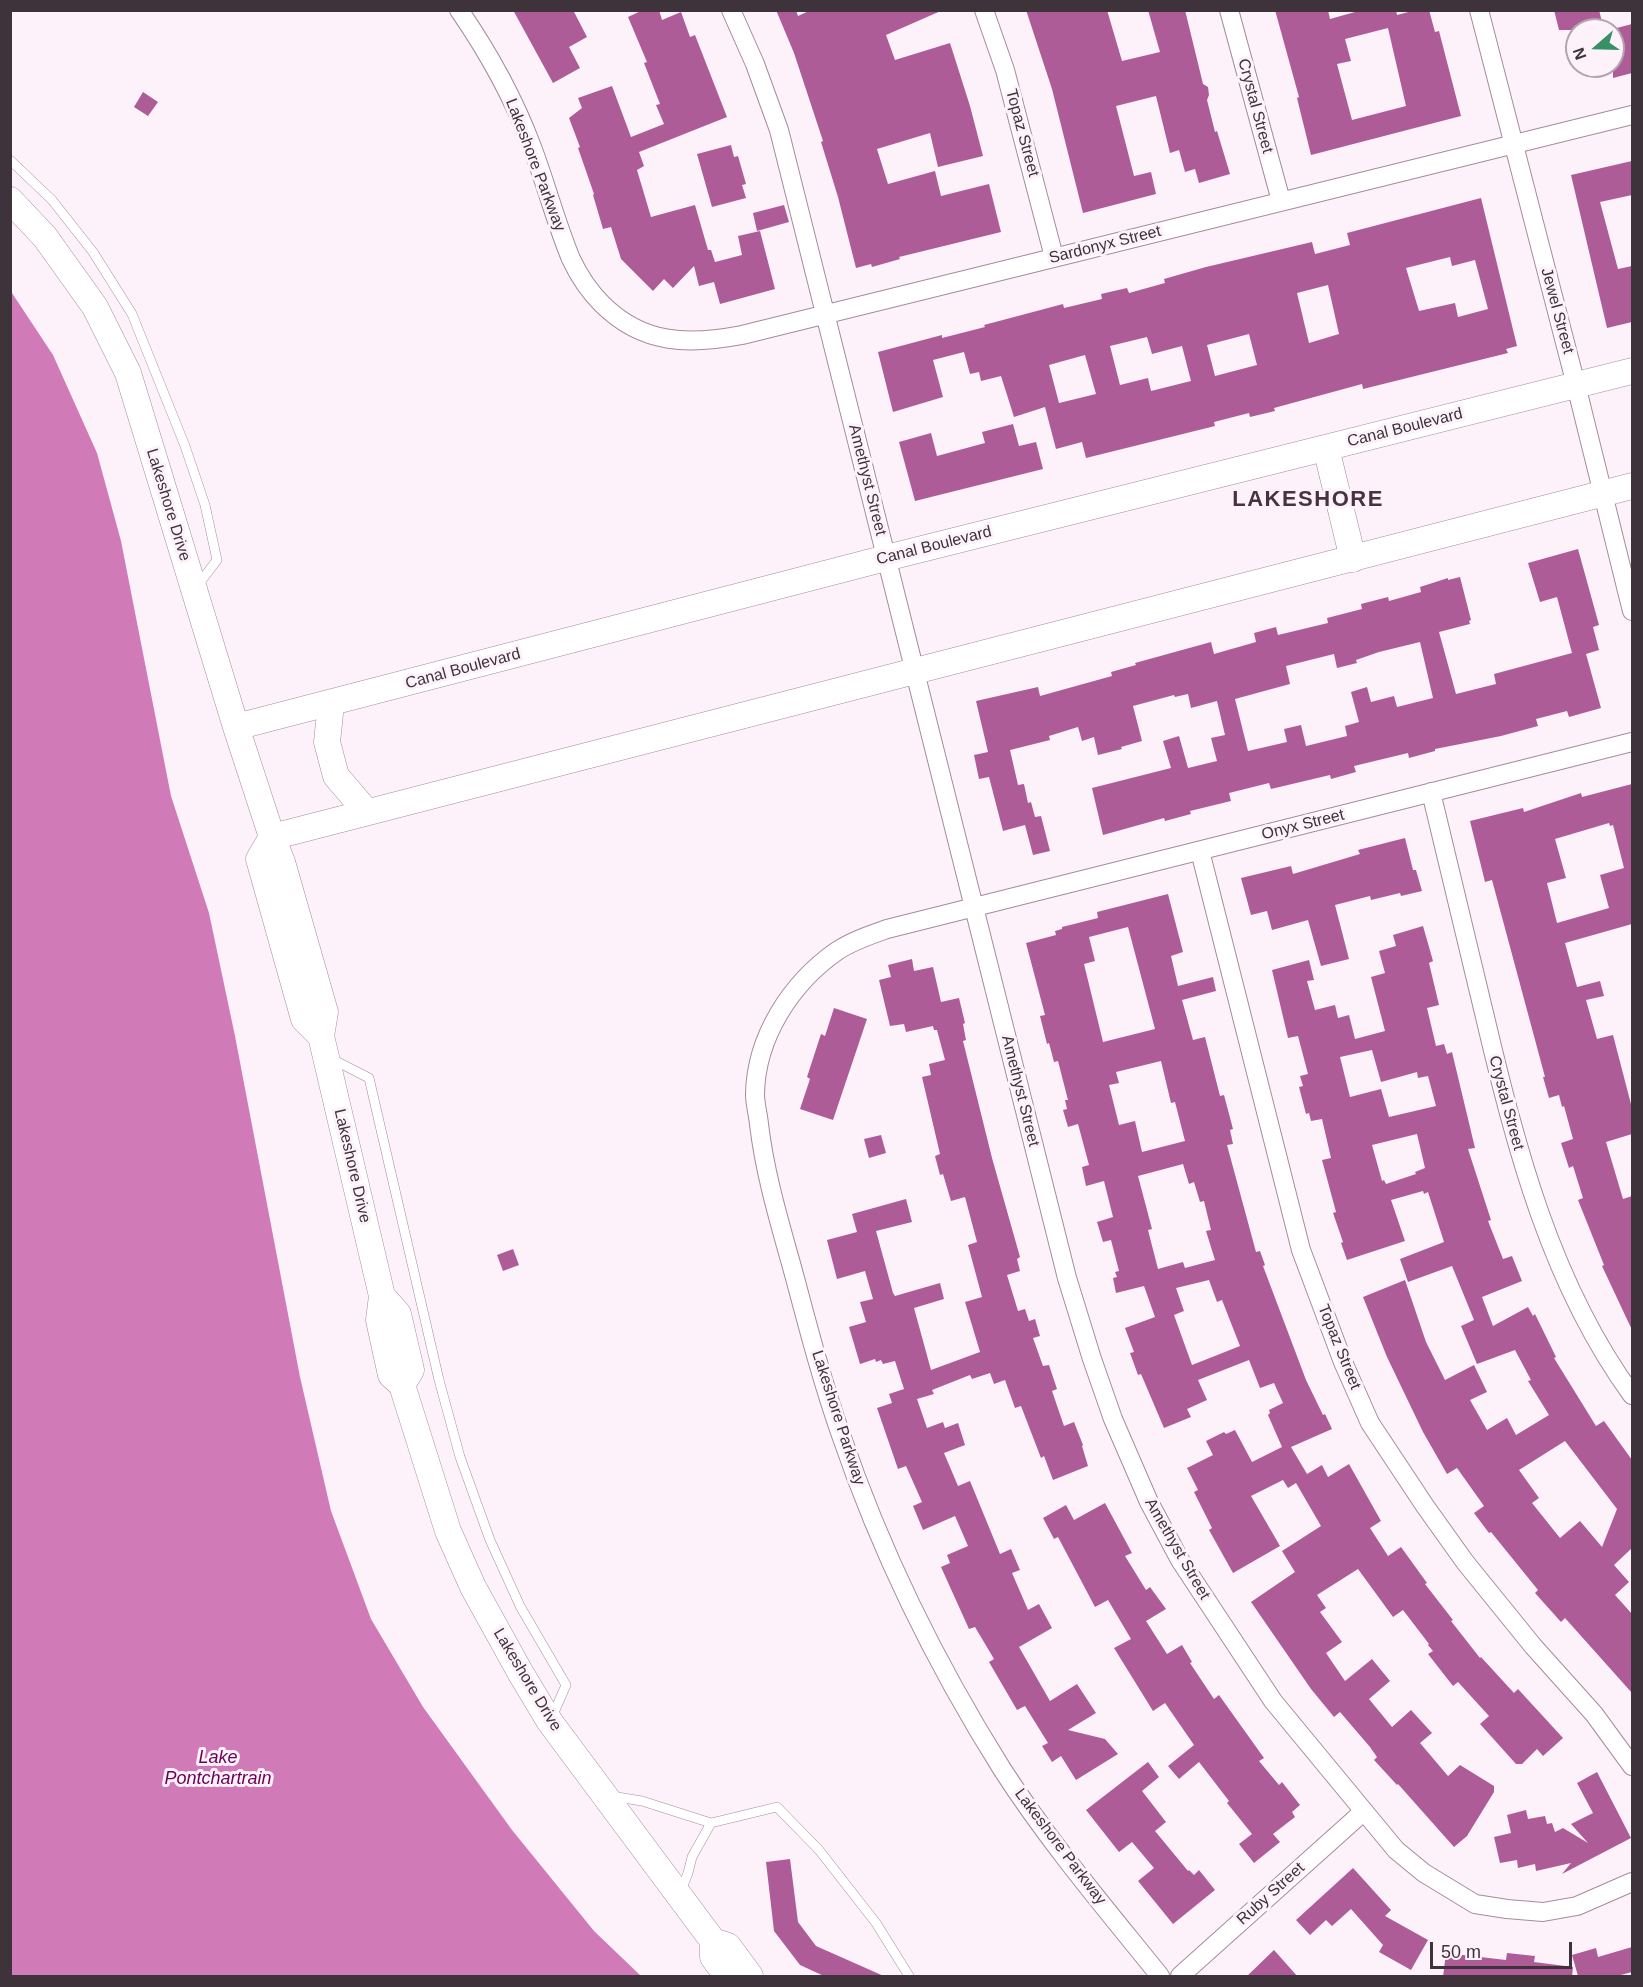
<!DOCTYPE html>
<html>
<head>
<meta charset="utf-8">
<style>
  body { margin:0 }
  #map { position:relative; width:1643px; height:1987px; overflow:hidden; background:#fef2fa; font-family:Helvetica,sans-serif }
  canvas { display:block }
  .frame { position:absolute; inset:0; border:12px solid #3f333b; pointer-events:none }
  .north { position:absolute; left:1565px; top:18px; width:60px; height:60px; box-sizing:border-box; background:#fef2fa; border:2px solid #b2a6ae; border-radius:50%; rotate:250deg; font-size:16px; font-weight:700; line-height:24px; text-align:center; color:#3f333b }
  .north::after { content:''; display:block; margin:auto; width:21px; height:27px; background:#389065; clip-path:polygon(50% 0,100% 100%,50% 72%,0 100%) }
  .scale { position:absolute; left:1430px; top:1942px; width:142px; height:27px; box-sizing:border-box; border:3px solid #3f333b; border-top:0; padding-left:8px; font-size:18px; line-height:21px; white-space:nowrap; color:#3f333b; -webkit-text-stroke:4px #fef2fa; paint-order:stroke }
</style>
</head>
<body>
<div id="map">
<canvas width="1643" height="1987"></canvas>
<div class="frame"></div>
<div class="north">N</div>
<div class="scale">50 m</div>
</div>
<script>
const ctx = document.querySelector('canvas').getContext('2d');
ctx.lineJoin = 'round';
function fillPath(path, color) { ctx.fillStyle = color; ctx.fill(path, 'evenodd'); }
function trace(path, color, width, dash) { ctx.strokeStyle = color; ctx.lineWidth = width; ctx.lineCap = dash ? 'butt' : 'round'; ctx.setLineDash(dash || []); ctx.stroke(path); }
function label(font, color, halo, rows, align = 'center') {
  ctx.font = font + ' Helvetica,sans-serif'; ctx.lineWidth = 6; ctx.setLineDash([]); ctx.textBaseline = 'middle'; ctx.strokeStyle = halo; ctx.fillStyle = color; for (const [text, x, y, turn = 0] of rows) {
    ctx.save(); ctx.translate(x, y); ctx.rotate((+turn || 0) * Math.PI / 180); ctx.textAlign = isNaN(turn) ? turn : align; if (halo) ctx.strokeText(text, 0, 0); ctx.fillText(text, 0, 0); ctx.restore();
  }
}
fillPath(new Path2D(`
  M10,290l43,65 44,98 24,88 50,255 38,117 26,123 65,341 31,134 40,108 52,88 89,123 82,101 47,45h-630z`), '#d07bb7');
fillPath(new Path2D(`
  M513,10h60l14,27 -18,10 11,21 -27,15z
  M643,10h16l3,10 19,-8 9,25 5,-2 32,82 -88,35 5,14 -7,4 14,47 44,-12 13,45h3l4,12 27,-7 -4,-19 22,-5 15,58 -55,15 -6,-22 -15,4 -5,-20 -21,22 -9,-9 -11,12 -32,-32 -10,-32 -8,2 -10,-34 1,-1 -16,-46 2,-1 -11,-29 13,-10 -4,-10 34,-12 19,51 33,-13 -8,-19 4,-1 -16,-41 3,-1 -19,-45z
  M776,10h20l2,6 13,-6h132l-57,25 9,25 55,-17 20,63 13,50 -45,11 -8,-34 -53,16 11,35 47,-13 6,25 48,-12 12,48 -102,25 1,2 -28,8 -1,-3 -15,4 -18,-71 -17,-55 2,-1 -29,-88z
  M1026,10h81l15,51 38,-9 -12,-42h37l18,74 5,3 1,8 -2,5 8,32 2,-1 13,43 -31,9 -4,-14 -10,3 -6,-22 -9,3 -14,-57 -40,10 18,70 17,-4 5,22 -73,19 -31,-124z
  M1275,10h53l2,9 32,-9h34l1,5 19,-5h13l6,22 4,-1 22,85 -150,39 -14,-57 2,-1zM1388,28l18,78 -54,14 -15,-56 14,-3 -6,-22z
  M1554,10h45l5,20h-45z
  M1632,24v49l-19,5v-49z
  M143,92l15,10 -10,14 -14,-9z
  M731,145l3,12 4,-1 8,28 -4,1 4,13 -34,9 -15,-53z
  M1632,161v34l-32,7 18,67 14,-3v56l-25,6 -36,-153z
  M1481,198l36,148 -11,3 2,4 -145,36 -1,-5 -88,24 1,3 -25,6 -1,-4 -35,9 1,4 -129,32 -4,-16 -26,7 -11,-42 -31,10 -13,-41 -20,5 -2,-9 -9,2 -6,-22 -31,8 10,37 -50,15 -15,-60 64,-17v3l43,-11 -1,-2 79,-21 1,4 38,-9 -1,-5 26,-6 2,5 36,-10 -1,-4 42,-12 106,-25 3,12 35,-9 -3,-12zM1450,257l2,9 23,-6 13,49 -30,8 -3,-14 -36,8 -13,-43zM1328,285l11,49 -30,9 -12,-50zM1249,334l8,31 -42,11 -8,-31zM1147,337l5,17 30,-8 9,35 -40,10 -3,-13 -28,7 -10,-39zM1085,355l11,39 -37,9 -10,-38z
  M784,205l5,17 -32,9 -4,-18z
  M1013,424l6,22 17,-4 7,27 -128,32 -16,-59 32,-9 6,23 48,-13 -3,-11z
  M1578,549l21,76 -6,2 6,23 -13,4 15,54 -32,9 -2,-6 -31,8 2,7 -37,10 -66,13v2l-26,7 -1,-5 -54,13 2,6 -25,7 -1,-4 -59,14 -2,-6 -40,10 2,8 -41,10 1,3 -26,7 -1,-3 -61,17 -11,-47 79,-20 -8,-27 16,-5 9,32 29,-7 -6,-23 14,-3 -8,-34 -26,7 -3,-14 -13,3 -1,-2 -41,11 9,35 -21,6 1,2 -24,6 -4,-18 -12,4 -4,-14 -29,9 1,4 -40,10 8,35 6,-1 4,19 3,-1 4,15 6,-1 9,35 -17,4 -8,-30 -22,6 -14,-54 -10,2 -5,-24 14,-3 -12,-51 62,-14 2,9 72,-20 -1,-4 25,-7 -1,-2 76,-21 3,12 42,-12 -2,-9 22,-6 2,8 50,-12 -1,-5 35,-9 -1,-5 27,-7 1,4 32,-9 -1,-5 28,-9v2l12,-3 11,43 -2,1 1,3 -31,8 17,62 40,-10 -2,-10 78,-21 -15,-56 -17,5 -12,-39zM1420,642l13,56 -36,9 -3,-11 -23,6 -4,-15 -16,5 8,30 -14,4 2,10 -41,10 -5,-21 -17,4 3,13 -39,9 -13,-52 55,-15 -4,-18 48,-12 3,14 20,-5 -1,-3 23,-8z
  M1632,784v140l-67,19 12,44 23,-6 4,15 -18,4 11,39 16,-4 19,73v26l-26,8 17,57 9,-3v134l-30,-64 2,-1 -26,-65 5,-2 -10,-32 -4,2 -8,-25 12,-4 -9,-33 -2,1 -3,-12 -10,3 -6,-21h2l-53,-197 -7,2 -15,-61 53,-13 1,4 57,-19 1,4zM1609,823l1,3 3,-1 11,43 -24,7 9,33 -52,15 -10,-40 19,-5 -11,-39z
  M1405,838l8,32h3l6,21 -21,5 -1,-3 -29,7 -1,-4 -35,9 14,54 -28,7 -13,-46 -36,10 -5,-19 -16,4 -10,-37 50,-12 2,8 67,-20 -2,-4z
  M1168,894l15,58 -12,4 7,30 35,-9 3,14 -34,9 11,40 12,-3 15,59 4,-1 9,34 -3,1 3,14 -6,1 29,107 4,-1 5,14 -2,1 43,114 17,35 2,-1 7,15 -41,18 16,27 15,-9 6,12 21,-13 32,57 -11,7 18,28 13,-9 26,36 -2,1 28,36 -2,1 29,37 1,-1 33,36 4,-4 45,49 -20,18 -6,-7 -15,15h-6l-36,-40 9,-8 -31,-34 -5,4 -25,-32 5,-3 -5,-6 1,-1 -26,-34 -10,7 -35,-48 -41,26 9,13 -6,4 22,30 -16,11 19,28 27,-22 18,22 -21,18 23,28 19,-17 21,23 -12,10 28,33 12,-11 34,21v6l-27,44 -13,11 -56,-63 -1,1 -23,-25 3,-3 -7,-10 -30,-35 -6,5 -23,-28 -60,-87 44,-30 -13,-21 39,-25 -25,-43 -8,5 -5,-8 -32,16 29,50 -47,27 -24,-43 3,-2 -18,-36 4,-2 -11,-22 26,-13 -7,-14 18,-9 2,2 9,-4 17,32 30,-15 -14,-32 2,-2 -1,-3 14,-7 -9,-20 -14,5 -11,-28 -51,20 9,20 -20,9 4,8 -27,11 -23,-54 -3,1 -8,-22 4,-1 -9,-24 30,-11 -11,-31 -28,7 -3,-15 4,-1 -2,-5 4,-1 -8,-31 -8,2 -6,-20 16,-5 -9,-36 -18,5 -4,-19 7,-2 -11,-41 -10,3 -5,-17 4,-1 -2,-9h3l-10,-39 -4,1 -5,-19 -2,1 -7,-28 5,-1 -19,-72 30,-8 -1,-4 7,-2v-2l36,-9 -1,-6zM1128,927l27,102 -52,13 -19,-78 11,-3 -6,-24zM1161,1061l10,42 4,-1 10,39 -43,11 -7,-31 -16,4 -10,-40 10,-2 -3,-11zM1183,1164l6,20 5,-2 6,20 4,-1 7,29 -5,1 9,29 -30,8 -2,-6 -25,7 -10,-39 4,-1 -14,-53zM1209,1280l8,22 5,-2 18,46 -48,19 -18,-50 10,-4 -8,-23z
  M1423,926l10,35 -4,2 10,42 -12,3 9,38 8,-2 3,10 5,-2 23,96 -7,1 23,71 -3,1 15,38 9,-3 10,25 -40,16 11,29 35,-19 5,9 2,-2 21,43 -2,1 42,68 8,-5 28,39v88l-18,17 15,17 -14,13 17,19v79l-67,-75 -4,4 -26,-29 3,-3 -47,-58 -2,1 -15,-20 10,-7 -27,-38 -10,6 -24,-42 -36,-75 -24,-60 42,-17 21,62 19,38 29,-15 13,27 -17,8 17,30 20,-12 9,17 33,-20 -21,-34 3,-1 -16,-30 -38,14 -16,-38 13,-6 -22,-54 -44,16 -8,-23 44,-17 -16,-50 -4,2 -1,-3 -32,9 14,41 -58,19 -6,-17 2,-1 -10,-29 3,-1 -14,-52 9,-2 -9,-39 -11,2 -2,-8 -3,1 -7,-27 4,-1 -3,-10 8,-2 -10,-38 -10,2 -16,-68 37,-10 5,20 -7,1 8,29 20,-5 3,13 11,-3 6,24 30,-8 -14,-54 14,-4 -6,-22 17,-5 -3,-11zM1372,1050l9,32 36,-10 1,6 10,-2 8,30 -47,11 -8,-28 -31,8 -10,-40zM1417,1134l8,34 -10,4 1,2 -30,10 -2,-4 -2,1 -10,-36zM1565,1441l52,68 -15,38 -22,-26 -20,17 -28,-35 7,-5 -20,-28z
  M912,959l2,12 19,-4 8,35 18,-4 6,25 -2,1 3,16 -3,1 29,117 28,99 -3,2 3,12 -13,4 11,36 7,-2 4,12 6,-2 5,17 -7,2 10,28 6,-1 8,24 -5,2 12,35 10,-4 9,23 -1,1 6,20 -35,14 -9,-24 -3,2 -20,-52 -6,2 -10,-28 -11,4 -4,-11 -18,6 -2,-4 -38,15 2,4 -17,5 10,29 16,-6 2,6 13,-5 7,22 -21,8 14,33 12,-5 30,73 11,-5 9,21 -8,3 16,37 11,-6 13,24 -33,19 31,54 27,-17 19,29 -28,17 37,9 13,15 -42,26 -15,-24 -9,6 -10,-16 6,-3 -23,-37 -8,4 -28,-48 5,-3 -19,-32 -6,2 -28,-62 9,-4 -3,-8 21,-9 -13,-30 -32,14 -10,-24 9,-4 -16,-36 -8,3 -21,-61 15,-5 -3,-9 15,-5 -9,-28 -12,3 -2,-4 -5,2 -1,-3 -15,5 -11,-37 17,-5 -6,-20 13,-3 -8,-28 -28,8 -10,-39 30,-8 -5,-18 54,-15 6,23 -36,9 17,62 2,3 45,-13 4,16 -30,9 17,62 49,-18 -15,-50 17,-5 -14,-52 9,-3 -12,-45 -14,4 -8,-27 -3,1 -5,-19 5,-2 -18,-77 9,-2 -2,-11 16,-4 -8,-30h-3l-1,-4 -27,6 -2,-8 -14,2 -11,-46 12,-3 -3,-12z
  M834,1008l33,11 -34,101 -33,-11 10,-30 -3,-2 14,-43 4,2z
  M881,1135l5,18 -17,5 -5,-19z
  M513,1249l6,16 -16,6 -6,-16z
  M1105,1503l27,50 -7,3 21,34 4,-3 16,22 -20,12 21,33 15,-9 10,17 -2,1 24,36 5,-4 45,63 -5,3 20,24 3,-3 18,23 -8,7 3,5 -22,17 7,8 -26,21 -15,-19 13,-10 -25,-31 2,-2 -30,-39 -20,17 -11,-13 26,-21 -29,-42 -12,8 -39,-63 17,-9 -23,-39 -13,7 -37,-70 -4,2 -11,-21 23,-13 8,15z
  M1148,1762l11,15 -17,14 24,31 -11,9 33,40 1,-1 5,5 5,-5 16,20 -42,34 -35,-43 16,-13 -22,-26 -13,10 -33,-42z
  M1597,1772l34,66 -69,36 9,-11 -35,8 -1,-7 -17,4 -1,-8 -17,3 -6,-26 17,-4 -4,-18 19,-5 2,9 17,-3 2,8 5,-1 3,9 8,-4 25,15 -17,-19 22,-11 -16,-30z
  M790,1859l8,63 18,24 70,31h-60l-26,-12 -26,-34 -8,-69z
  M1353,1868l38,42 -6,6 43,24 -17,30 -32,-18 4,-7 -32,-36 -19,17 -6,-6 -16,15 -14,-15z
  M1632,1947v25l-15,4h-39l-6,-21 24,-7 2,9z
  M1274,1950l24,27h-52z
  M1446,1953l60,7 1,-7 28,3 -1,6 39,5 -1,10h-129z`), '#ae5c97');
const lane = new Path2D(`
  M10,160l42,40 41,52 39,62 53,132 20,59 12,55 -19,25
  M330,1058l39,20 70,302 21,77 30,83 30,66 46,79 -14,32
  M611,1796l31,5 69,22 66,-16 42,43 57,73 33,53
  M681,1891l7,-18 4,-16 19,-34`);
const street = new Path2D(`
  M459,10c29,42 55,89 73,137 14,37 24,76 39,112 8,17 18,32 31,45 41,41 87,41 140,31l890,-220
  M731,10l24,54 24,66 288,1148 25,81 21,60 36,83 31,58 93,141 123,149 28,23 51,31 32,5 36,3 34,-6 55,-24
  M984,10l21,60 49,187
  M1229,10l52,191
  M1479,10l97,375 56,226
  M1431,792c18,75 36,150 54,225 31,131 66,267 147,378
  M1200,851l101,399 42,112 27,61 55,83 40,56 68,84 61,68 38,52
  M1160,1976c-54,-67 -111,-134 -158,-207 -66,-105 -121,-217 -161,-334 -18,-51 -32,-104 -46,-157 -14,-51 -30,-102 -36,-154 -1,-10 -4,-20 -4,-30 1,-57 36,-111 82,-143 15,-10 33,-16 50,-22l745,-187
  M1180,1976l183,-164`);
const secondary = new Path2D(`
  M10,200l35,37 50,70 33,66 108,354 36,110 10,25 43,150 -4,24 61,260 -3,24 12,55 11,10 46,146 25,56 47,85 30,50 163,219 15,5 22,30
  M1326,448l27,111
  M331,704l-4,38 9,34 30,35
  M236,727l650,-169 746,-187
  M272,837l1360,-351
  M272,837l-13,22 45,160 17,17
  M382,1296l16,18 13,56 -9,15
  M713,1941v16l14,19`);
trace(lane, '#a68b9d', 10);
trace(street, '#a68b9d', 20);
trace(secondary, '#a68b9d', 27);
trace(lane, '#fff', 9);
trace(street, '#fff', 18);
trace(secondary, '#fff', 26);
label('16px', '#3f333b', '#fef2fa', [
  ["Crystal Street",1255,106,75],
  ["Topaz Street",1022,133,75],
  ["Lakeshore Parkway",535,165,69],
  ["Sardonyx Street",1105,245,-14],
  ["Jewel Street",1557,311,75],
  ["Canal Boulevard",1405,428,-14],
  ["Amethyst Street",867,480,76],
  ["Lakeshore Drive",168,505,73],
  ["Canal Boulevard",934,546,-14],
  ["Canal Boulevard",463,669,-15],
  ["Onyx Street",1303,825,-14],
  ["Amethyst Street",1020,1091,76],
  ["Crystal Street",1506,1103,75],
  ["Lakeshore Drive",352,1166,77],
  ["Topaz Street",1339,1347,68],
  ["Lakeshore Parkway",838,1418,72],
  ["Amethyst Street",1177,1549,60],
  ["Lakeshore Drive",527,1680,59],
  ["Lakeshore Parkway",1060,1847,53],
  ["Ruby Street",1271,1894,-42]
]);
label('italic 18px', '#6c0058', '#fef2fa', [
  ["Lake",218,1758],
  ["Pontchartrain",218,1779]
]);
ctx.letterSpacing = '1.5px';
label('bold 22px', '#483140', '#fef2fa', [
  ["LAKESHORE",1308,500]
]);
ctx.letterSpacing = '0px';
</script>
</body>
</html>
